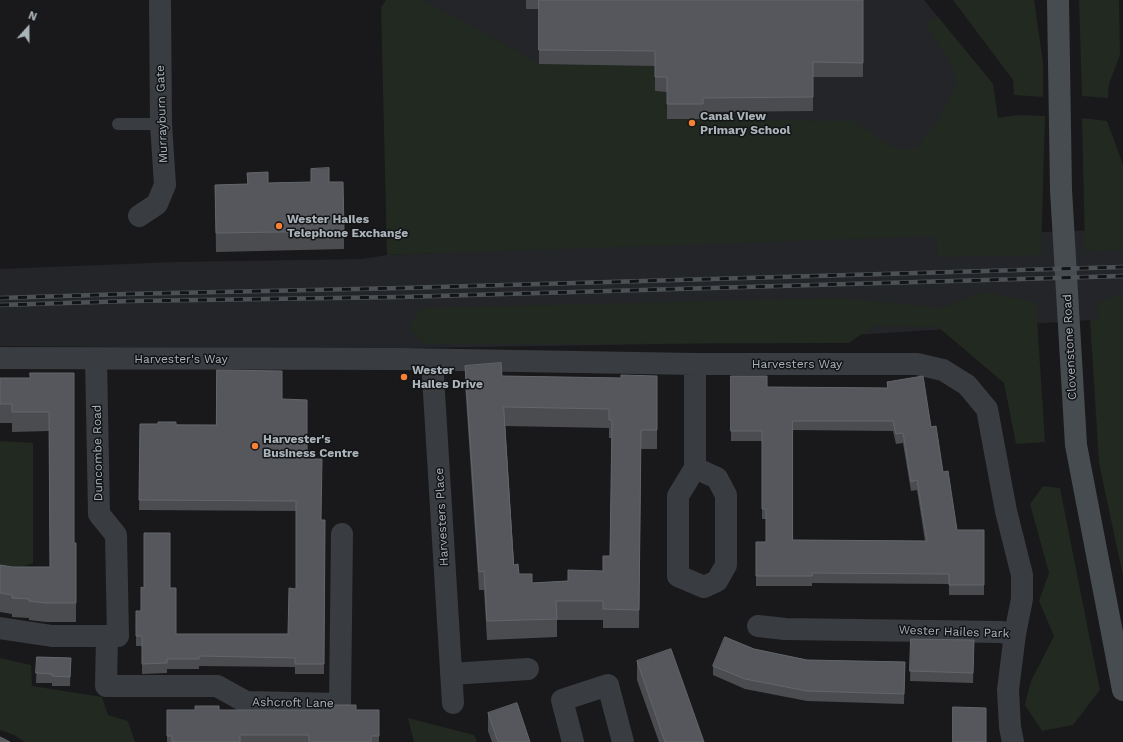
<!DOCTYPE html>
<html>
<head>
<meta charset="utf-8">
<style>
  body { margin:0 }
  #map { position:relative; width:1123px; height:742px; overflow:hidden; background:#19191b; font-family:"Work Sans",sans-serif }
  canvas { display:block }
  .north { position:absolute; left:8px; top:8px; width:40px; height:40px; -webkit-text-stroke:3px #131416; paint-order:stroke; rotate:21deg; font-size:11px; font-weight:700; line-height:16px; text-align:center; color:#abb4bb }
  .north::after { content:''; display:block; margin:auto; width:14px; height:18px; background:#abb4bb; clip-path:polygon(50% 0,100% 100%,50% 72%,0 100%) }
</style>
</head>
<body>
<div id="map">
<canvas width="1123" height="742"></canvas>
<div class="north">N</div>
</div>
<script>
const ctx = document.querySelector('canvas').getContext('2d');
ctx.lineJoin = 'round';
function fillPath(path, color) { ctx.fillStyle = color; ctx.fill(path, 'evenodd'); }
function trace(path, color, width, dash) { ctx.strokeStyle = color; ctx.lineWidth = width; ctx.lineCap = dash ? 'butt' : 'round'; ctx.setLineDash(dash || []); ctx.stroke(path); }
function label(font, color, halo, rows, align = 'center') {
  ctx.font = font + ' "Work Sans",sans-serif'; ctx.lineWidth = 3; ctx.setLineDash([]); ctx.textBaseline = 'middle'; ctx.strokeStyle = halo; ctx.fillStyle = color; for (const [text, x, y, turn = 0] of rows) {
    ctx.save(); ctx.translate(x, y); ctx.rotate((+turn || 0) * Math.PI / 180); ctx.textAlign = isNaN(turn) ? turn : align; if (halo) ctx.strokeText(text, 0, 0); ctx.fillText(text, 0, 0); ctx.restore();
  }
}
fillPath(new Path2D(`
  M404,0h520l69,84 -56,152 186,-7v89l-397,25 -379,6 -347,-3v-77l177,-7 185,-3 25,-4 46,-2z`), '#242528');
fillPath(new Path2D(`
  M386,0h35l82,43 36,21 116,2v25l12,1v27l188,2 22,17 21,11h18l21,-27 21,-39 -8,-21 -26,-39 14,-6 55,67 5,34 19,-3 28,1 -4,139 -103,2 -2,-21 -549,19 -6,-248z
  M953,0h81l9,62v35l-29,-2 -1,-15z
  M1079,0h40l1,55 -11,29 -1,14 -26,-2z
  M1082,118l25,3 16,44v85l-38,1z
  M985,292l51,11 9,139 -29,2 -12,-61 -66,-56 -65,-1 -24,17 -425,1 -15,-16 13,-20 419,-10 100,10z
  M1123,294v282l-24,-113 -9,-144h9l-2,-15 8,-4z
  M0,441l33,2v120l-19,7 -14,-2z
  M1043,486l17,2 40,202 -27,35 -31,6 -17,-26 6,-24 23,-45 -15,-35 10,-28 -19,-69z
  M0,658l31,7 1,21 70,11 6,18 20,6 7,21h-110l-11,-7 -14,-5z
  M408,718l66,17 3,7h-63z`), '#212920');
trace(new Path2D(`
  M118,124h43`), '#393c40', 12);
trace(new Path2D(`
  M139,216l18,-12 8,-19 -4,-61 -1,-124
  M0,358l400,1 295,5h222l26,6 24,15 20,24 19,102 16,64v24l-7,35 -7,56 2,37 3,15
  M432,360l21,343
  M695,468l22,10 9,17v70l-9,16 -13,6 -26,-11v-80l17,-28v-104
  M758,626l27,3 215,3 15,2
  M0,628l52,8h66l-2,-101 -17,-21 -3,-155
  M107,636l-1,50h111l29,16 94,2 2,-170
  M451,674l77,-5
  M573,742l-11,-42 46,-15 15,57`), '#393c40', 22);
trace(new Path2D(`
  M1058,0l3,190 15,255 47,245`), '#474c50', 22);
const rail = new Path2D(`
  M0,298l127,-4 276,-6 720,-21
  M0,305l131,-4 271,-4 721,-21`);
trace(rail, '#4c5155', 4.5);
trace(rail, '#131416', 3, [9]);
fillPath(new Path2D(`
  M526,0h337v77h-50v34l-110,1v7h-36v-27l-12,-1v-25l-116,-2v-55h-13z
  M247,173l21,10 61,-1 15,49v18l-128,3 -1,-67 32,-1z
  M465,366l37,10 119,2 36,-2v73h-16l-2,179h-36v-8h-46v17l-70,3 -3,-50h-5l-14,-206zM505,426l104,2v10h3l-2,118 -7,15 -35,10 -36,2 -13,-9 -5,-9z
  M74,373v170h2v79h-30l-17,-2v-2l-17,-1v-3l-12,-2v-47l12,2h38l-1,-136 -37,1v-9h-12v-45h30z
  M731,376l36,11 120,1v-6l44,45 12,45 14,58h27v65h-35v-11l-137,-1v3h-56v-44h10v-23h-4v-78h-31zM793,430l100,1 3,13 7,-1 8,48 6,-1 8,51 -132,-1z
  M282,399l25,60 14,61h4l-1,154h-29v-7l-96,-1v3h-32v4l-25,1v-28h-6v-35h5l29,-23 6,46h112l8,-45v-78l-157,-1 1,-86 76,1z
  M911,639l63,1 -1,43 -63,-2z
  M754,649l53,11 98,2 -1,42 -97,-3 -62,-12 -32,-14v-9z
  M37,657l34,1 -1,28h-18v-3h-16z
  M637,661l67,81h-45l-22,-62z
  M167,710h212v32h-212z
  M488,713l42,29h-38l-4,-11z`), '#4a4c50');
const building = new Path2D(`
  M539,0h324v63l-50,-1v35l-110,1v6h-36v-27h-12v-26l-116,-1z
  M329,168v14h14l1,49 -128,2 -1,-48 33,-1 -1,-11 21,-1v11l43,-1v-13z
  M501,363l1,13 119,2v-3l36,1v54h-16l-2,180 -36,-1v-8h-47l1,18 -70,2 -3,-50 -5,1 -14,-206zM504,407l105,2v11h3l-2,136h-7v15l-35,-1v11l-36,2v-9h-13l-1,-10 -4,1z
  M217,370l65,1v28l25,1v59h15l-1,61h4l-1,144h-29v-6l-96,-2v3h-32v4l-25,1v-28h-6v-25h5v-24l3,1v-55h26v55h6v46h112l1,-46 7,1v-88l-157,-1 1,-76h18v-2h18v3h40z
  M30,373h44v170h2v60h-30l-17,-2v-2l-17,-1v-3l-12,-2v-28l12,2h38l-1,-155h-37v-8h-12v-26h30z
  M731,376h36v11l121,1 -1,-6 36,-6 8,51 5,-1 7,46 5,-1 9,59h27v55h-35v-11l-137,-1v3h-56v-34h10v-33h-4v-78h-31zM793,421h100l3,13 7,-1 8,49 6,-2 10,61 -134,-1z
  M725,637l29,12 53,11 98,2 -1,32 -97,-3 -62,-12 -32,-13z
  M911,639l63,1 -1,33 -63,-2z
  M671,649l33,93h-39l-28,-81z
  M37,657l34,1 -1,19 -18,-1v-2l-16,-1z
  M517,703l13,39h-32l-10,-29z
  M332,705h24v5h23v26h-8v6h-62v-7h-69v7h-68v-6h-5v-26h28v-4h24v4h113z
  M953,707l33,1v34h-33z
  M0,737l10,5h-10z`);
fillPath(building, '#55575c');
trace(building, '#62666a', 1);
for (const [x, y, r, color] of [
  [692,123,4,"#f78134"],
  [279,226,4,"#f78134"],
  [404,377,4,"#f78134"],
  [255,446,4,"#f78134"]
]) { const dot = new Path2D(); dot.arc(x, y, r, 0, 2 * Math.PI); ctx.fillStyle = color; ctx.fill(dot); trace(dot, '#131416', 1.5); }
label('12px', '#abb4bb', '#131416', [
  ["Murrayburn Gate",162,114,-92],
  ["Clovenstone Road",1070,347,-93],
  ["Harvester's Way",181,359],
  ["Harvesters Way",797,364],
  ["Duncombe Road",98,453,-91],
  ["Harvesters Place",442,517,-93],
  ["Wester Hailes Park",954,632,2],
  ["Ashcroft Lane",293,703,1]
]);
label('bold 12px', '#abb4bb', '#131416', [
  ["Canal View",700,116],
  ["Primary School",700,130],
  ["Wester Hailes",287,219],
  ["Telephone Exchange",287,233],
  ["Wester",412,370],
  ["Hailes Drive",412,384],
  ["Harvester's",263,439],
  ["Business Centre",263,453]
], 'left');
</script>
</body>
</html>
